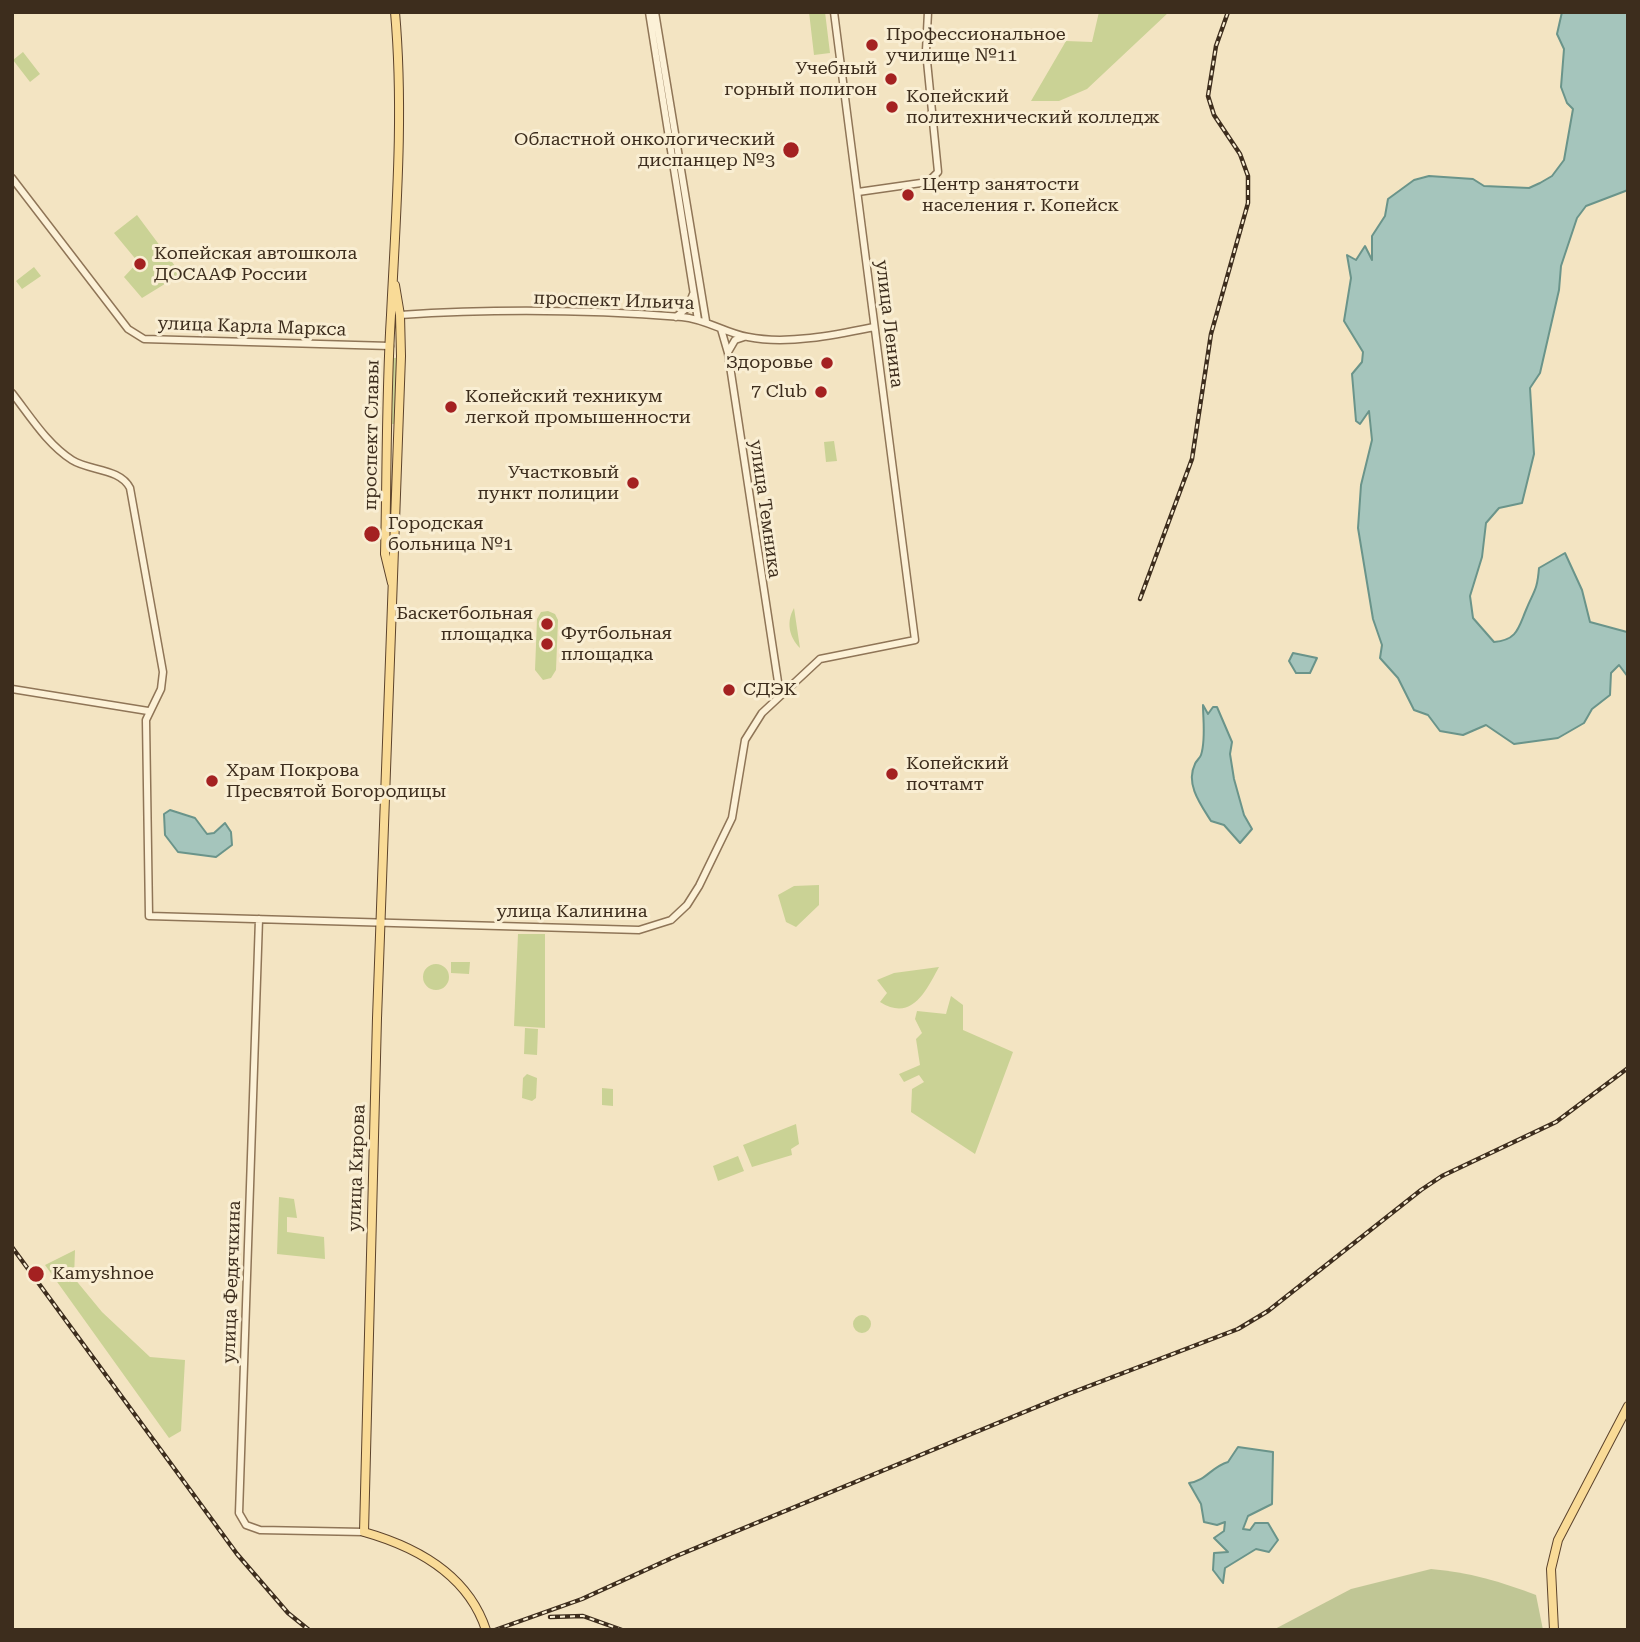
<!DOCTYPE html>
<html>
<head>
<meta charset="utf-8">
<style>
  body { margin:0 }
  #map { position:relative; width:1640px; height:1642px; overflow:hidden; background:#f3e4c2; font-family:"Roboto Serif",serif }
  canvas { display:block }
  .frame { position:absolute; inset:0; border:14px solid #3d2d1d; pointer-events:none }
</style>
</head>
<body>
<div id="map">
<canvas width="1640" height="1642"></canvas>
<div class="frame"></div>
</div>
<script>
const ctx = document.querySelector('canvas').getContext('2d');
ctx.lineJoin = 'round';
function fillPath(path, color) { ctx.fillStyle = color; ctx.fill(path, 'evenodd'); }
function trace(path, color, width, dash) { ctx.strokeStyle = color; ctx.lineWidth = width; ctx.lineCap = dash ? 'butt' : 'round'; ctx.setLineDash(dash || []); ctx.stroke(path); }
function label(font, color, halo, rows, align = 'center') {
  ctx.font = font + ' "Roboto Serif",serif'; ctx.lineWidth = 6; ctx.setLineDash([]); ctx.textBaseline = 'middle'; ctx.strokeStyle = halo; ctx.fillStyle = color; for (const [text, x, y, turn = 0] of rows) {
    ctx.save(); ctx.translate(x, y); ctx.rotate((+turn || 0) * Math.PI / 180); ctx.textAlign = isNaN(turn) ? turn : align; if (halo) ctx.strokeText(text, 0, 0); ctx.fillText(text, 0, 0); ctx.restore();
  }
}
fillPath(new Path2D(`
  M809,12h16l5,41 -16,2z
  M1099,12h70l-82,77 -28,12h-28l35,-60 26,1z
  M23,52l17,22 -10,8 -17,-22z
  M137,215l44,59 -39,24 -18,-21 14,-15 -24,-29z
  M34,267l7,9 -19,13 -6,-8z
  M393,358h6l-1,66h-6z
  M834,441l3,20 -11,1 -2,-20z
  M794,608l6,40c-11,-11 -14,-26 -6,-40z
  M548,611l7,3 3,6 -2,50 -5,8 -8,2 -8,-10 2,-51 4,-7z
  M819,885v20l-23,22 -10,-5 -8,-27 16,-9z
  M518,934h27v94l-31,-2z
  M451,962h19l-1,12 -18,-1z
  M423 977a13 13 0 1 1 26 0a13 13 0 1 1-26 0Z
  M939,967c-13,24 -27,55 -59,35l7,-9 -10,-13 17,-7z
  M951,996l12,9v25l50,22 -38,102 -64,-42 1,-23 12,-7 -5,-7 -15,7 -5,-8 21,-9 -4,-26 6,-6 -7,-14 2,-8 29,3z
  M525,1028l13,1 -1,26 -13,-1z
  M527,1074l10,4 -1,20 -4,3 -10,-3 1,-20z
  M602,1088l11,1v17l-11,-1z
  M796,1124l3,20 -8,5 1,6 -40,12 -9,-22z
  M738,1156l6,15 -26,10 -5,-15z
  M279,1197l15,2 3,19 -10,-1v15l37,5 1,22 -48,-5z
  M75,1250l-1,28 28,34 48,45 35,3 -4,71 -12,7 -124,-173z
  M853 1324a9 9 0 1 1 18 0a9 9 0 1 1-18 0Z`), '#cad295');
fillPath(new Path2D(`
  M1431,1569c37,3 71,13 105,26l7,35h-270l78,-41z`), '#c0c695');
const water = new Path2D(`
  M1562,12h66v178l-42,16 -9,12 -16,48 -2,24 -19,83 -10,15 4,66 -12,49 -23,5 -13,15 -4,34 -12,39 3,22 21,24c23,-2 24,-13 32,-32 8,-20 11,-18 13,-42l26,-15 17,37 8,32 37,10 1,45 -9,-12 -8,8 -1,22 -18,14 -8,14 -26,15 -44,6 -28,-19 -23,10 -23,-4 -12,-16 -14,-5 -16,-32 -18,-20 2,-13 -9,-26 -15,-91 3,-43 11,-45 -3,-29 -9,13 -4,-3 -4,-47 10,-12 1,-10 -19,-31 7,-43 -4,-23 9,5 9,-14 7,14v-24l13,-20 3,-17 26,-19 15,-4 44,3 11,7 45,2 11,-5 12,-7 12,-16 9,-51 -6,-6 -6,-16 3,-38 -7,-15z
  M1293,653l24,5 -7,15h-14l-7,-12z
  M1203,705l5,9 5,-7h4l15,35 -2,12 4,25 10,36 8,14 -12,14 -16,-18 -13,-4c-10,-16 -26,-37 -16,-57 1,-3 5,-6 6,-9 5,-15 2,-35 2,-50z
  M170,810l25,8 12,16 7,-1 11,-10 6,9 1,13 -16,12 -38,-5 -13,-17 -1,-21z
  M1238,1447l35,5 -1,52 -24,12 -5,13 7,1 5,-7h13l10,17 -9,12 -13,-3 -31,19 -2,15 -10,-13 1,-17 14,-1 -14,-14 10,-7 1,-9 -8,3 -13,-3 -3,-18 -12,-21c17,-2 22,-16 39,-21z`);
fillPath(water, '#a5c5bc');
trace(water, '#6a948a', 2);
const minor = new Path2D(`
  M649,12l49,308
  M655,12l51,309
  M12,178l116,151 16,10 246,7
  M858,192l70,-10 10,-10 -12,-121 2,-39
  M400,315c90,-6 193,-5 282,2 24,2 43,16 66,20 39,8 87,-2 126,-10
  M676,317l12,-10 5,-13
  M721,329l7,24 52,342
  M728,352l7,-12 9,-3
  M12,393c18,23 35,51 60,67 17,11 48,8 58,28l33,184 -2,17 -15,31 3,196 490,14 32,-10 16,-15 12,-19 33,-68 13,-78 17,-27 58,-54 95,-19 -81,-628
  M12,689l136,22
  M259,919l-20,594 7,12 14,5 104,2`);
const major = new Path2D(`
  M395,285l5,30 1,41 -24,662 -13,514c53,15 104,43 122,98
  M392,583l-7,-29c2,-80 1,-160 6,-239 5,-101 13,-202 4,-303
  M1554,1630l-3,-61 7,-29 70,-134`);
trace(minor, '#8f7557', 9);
trace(major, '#5c432c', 10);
trace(minor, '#fcf1d7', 6);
trace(major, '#f9db97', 8);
const rail = new Path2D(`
  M1140,599l52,-140 19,-125 37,-131v-27l-8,-22 -26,-39 -6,-19 8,-50 12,-34
  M12,1247l225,307 51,59 21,17
  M550,1617l33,-1 39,14
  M495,1630l87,-31 92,-42 389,-161 175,-67 30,-18 153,-121 21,-14 114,-54 72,-54`);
trace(rail, '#3d2d1d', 4.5);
trace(rail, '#f9eed3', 2, [5]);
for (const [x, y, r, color] of [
  [872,45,7,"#a42121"],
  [891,79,7,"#a42121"],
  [892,107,7,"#a42121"],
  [791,150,9,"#a42121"],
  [908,195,7,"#a42121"],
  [140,264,7,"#a42121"],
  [827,363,7,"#a42121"],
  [821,392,7,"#a42121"],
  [451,407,7,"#a42121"],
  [633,483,7,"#a42121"],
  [372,534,9,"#a42121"],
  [547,624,7,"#a42121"],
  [547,644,7,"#a42121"],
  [729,690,7,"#a42121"],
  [892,774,7,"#a42121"],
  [212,781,7,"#a42121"],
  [36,1274,9,"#a42121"]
]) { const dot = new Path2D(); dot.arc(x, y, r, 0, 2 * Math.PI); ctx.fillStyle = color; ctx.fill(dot); trace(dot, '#f9eed3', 2.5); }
label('18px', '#3d2d1d', '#f9eed3', [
  ["Профессиональное",886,35],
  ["училище №11",886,56],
  ["Учебный",877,69,"right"],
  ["горный полигон",877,90,"right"],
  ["Копейский",906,97],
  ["политехнический колледж",906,118],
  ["Областной онкологический",775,140,"right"],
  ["диспанцер №3",775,161,"right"],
  ["Центр занятости",922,185],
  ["населения г. Копейск",922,206],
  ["Копейская автошкола",154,254],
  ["ДОСААФ России",154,275],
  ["Здоровье",813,363,"right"],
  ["7 Club",807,392,"right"],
  ["Копейский техникум",465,397],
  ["легкой промышенности",465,418],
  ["Участковый",619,473,"right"],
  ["пункт полиции",619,494,"right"],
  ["Городская",388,524],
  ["больница №1",388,545],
  ["Баскетбольная",533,614,"right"],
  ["площадка",533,635,"right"],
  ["Футбольная",561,634],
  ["площадка",561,655],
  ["СДЭК",743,690],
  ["Копейский",906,764],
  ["почтамт",906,785],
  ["Храм Покрова",226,771],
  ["Пресвятой Богородицы",226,792],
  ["Kamyshnoe",52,1274]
], 'left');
label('18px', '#3d2d1d', '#f9eed3', [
  ["проспект Ильича",614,301,2],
  ["улица Ленина",889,324,83],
  ["улица Карла Маркса",252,327,2],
  ["проспект Славы",372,435,-89],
  ["улица Темника",765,509,82],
  ["улица Калинина",572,912],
  ["улица Кирова",357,1168,-88],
  ["улица Федячкина",232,1282,-88]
]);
</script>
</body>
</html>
